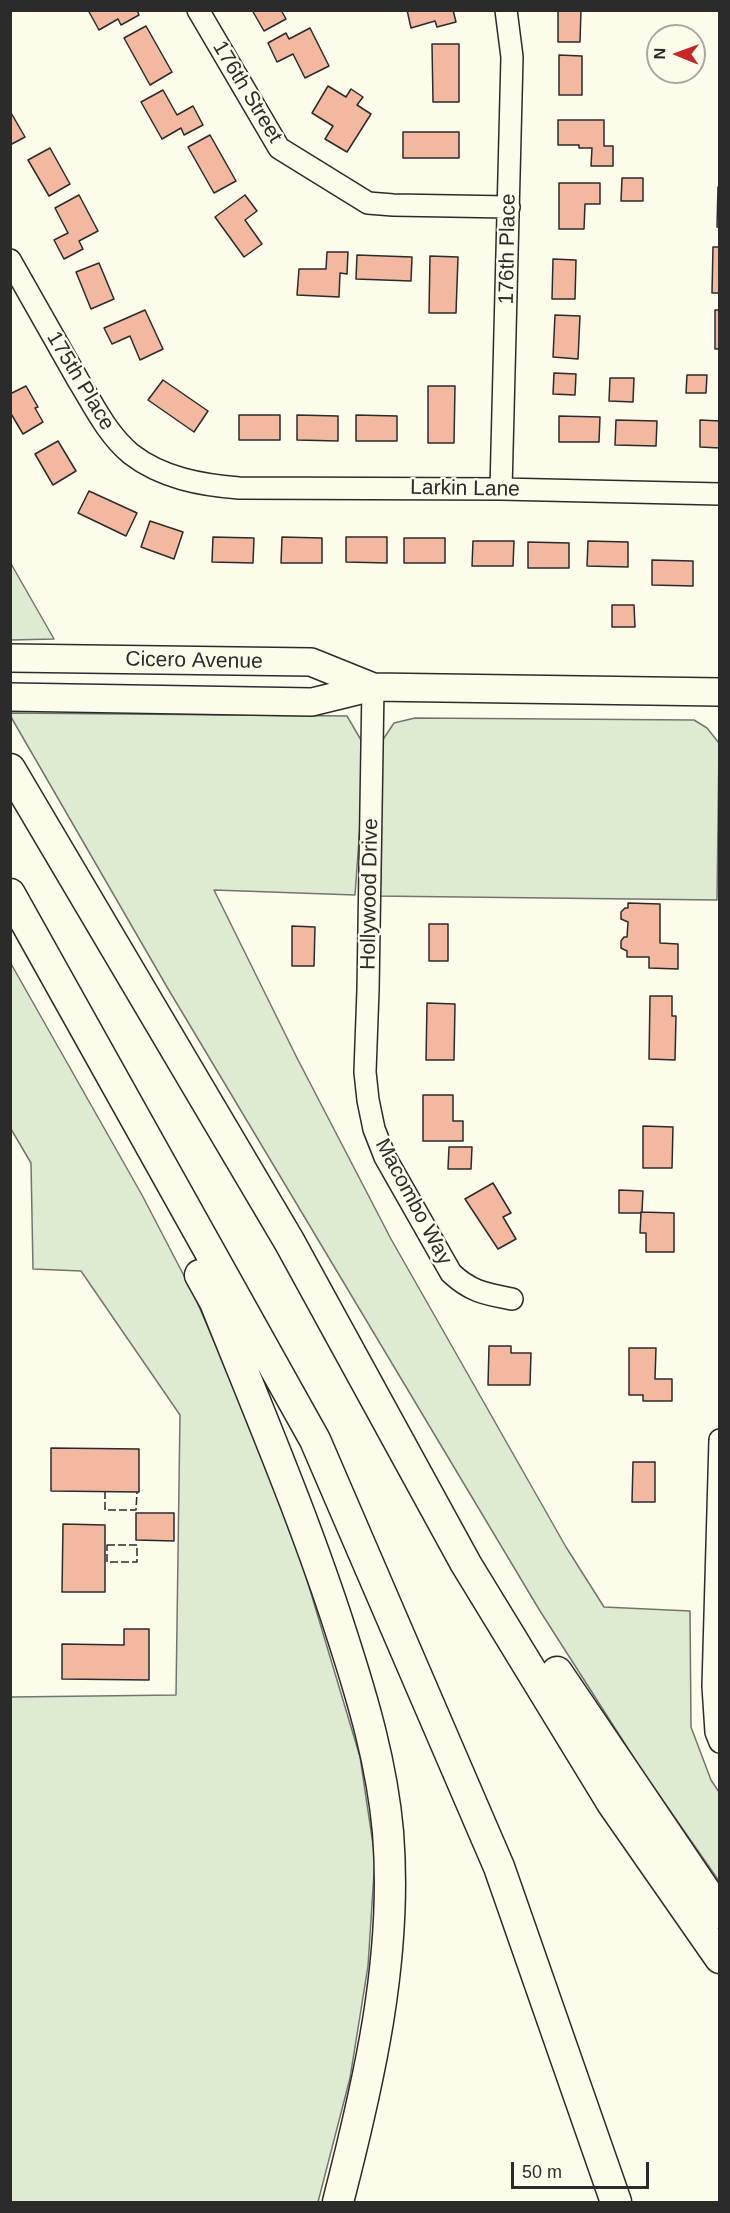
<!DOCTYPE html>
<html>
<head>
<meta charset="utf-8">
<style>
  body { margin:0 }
  #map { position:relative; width:730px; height:2213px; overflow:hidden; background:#fdfbea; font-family:Helvetica,sans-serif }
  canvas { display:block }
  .frame { position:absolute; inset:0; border:12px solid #2b2b2b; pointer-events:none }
  .north { position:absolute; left:646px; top:24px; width:60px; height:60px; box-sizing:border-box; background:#fdfbea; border:2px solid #a9a89e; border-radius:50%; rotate:271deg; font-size:16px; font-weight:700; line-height:24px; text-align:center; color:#2b2b2b }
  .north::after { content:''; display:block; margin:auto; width:21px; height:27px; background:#c62828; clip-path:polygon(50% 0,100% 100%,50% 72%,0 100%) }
  .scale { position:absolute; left:511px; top:2162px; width:138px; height:27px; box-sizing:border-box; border:3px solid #2b2b2b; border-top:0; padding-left:8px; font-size:18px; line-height:21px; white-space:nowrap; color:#2b2b2b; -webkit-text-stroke:4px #fdfbea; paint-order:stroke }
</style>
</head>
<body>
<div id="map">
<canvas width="730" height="2213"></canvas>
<div class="frame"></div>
<div class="north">N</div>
<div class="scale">50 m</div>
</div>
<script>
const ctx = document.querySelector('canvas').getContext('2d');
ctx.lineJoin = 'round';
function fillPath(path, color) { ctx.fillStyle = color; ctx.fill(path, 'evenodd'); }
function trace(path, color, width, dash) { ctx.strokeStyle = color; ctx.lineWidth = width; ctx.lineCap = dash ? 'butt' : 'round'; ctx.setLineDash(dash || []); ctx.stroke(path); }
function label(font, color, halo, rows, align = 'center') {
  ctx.font = font + ' Helvetica,sans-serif'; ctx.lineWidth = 4.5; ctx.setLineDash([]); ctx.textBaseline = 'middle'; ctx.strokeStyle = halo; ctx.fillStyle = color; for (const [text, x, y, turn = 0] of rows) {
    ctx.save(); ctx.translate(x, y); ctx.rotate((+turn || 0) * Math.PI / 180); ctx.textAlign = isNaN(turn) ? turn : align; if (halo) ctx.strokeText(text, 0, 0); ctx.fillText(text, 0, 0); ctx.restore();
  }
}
const green = new Path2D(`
  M10,562l44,77 -43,1z
  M10,713l337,3 14,24 2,44 -8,111 -141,-5 82,166 95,183 175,308 38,60 86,4 1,116 20,53 8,12v89l-76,-109 -103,-161 -373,-624 -156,-270z
  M415,718l279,2 13,8 12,15 -2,157 -341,-4 6,-155 12,-18z
  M10,962l132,233 52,100 30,69 75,189 61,204 15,101 -7,108 -18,112 -32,124h-307v-505l165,-2 4,-280 -99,-144 -48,-2 -2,-106 -20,-34z`);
fillPath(green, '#deebd1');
trace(green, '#74746e', 1.5);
const building = new Path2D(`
  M88,10h49l2,5 -18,10 -3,-6 -19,11z
  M252,10h29l5,9 -22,12z
  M407,10h46l3,12 -19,5 -2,-6 -24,7z
  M558,10h23l-1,32h-22z
  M146,26l26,46 -22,13 -26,-47z
  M310,28l19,38 -24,12 -12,-24 -16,8 -9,-19 18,-10 3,6z
  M432,44h27v58h-26z
  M559,55l23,1v39h-23z
  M328,86l18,11 5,-8 12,8 -6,8 14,9 -24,38 -22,-13 8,-13 -21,-13z
  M163,90l14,25 16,-9 10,19 -19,10 -3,-7 -19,11 -21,-37z
  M10,111l15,26 -15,8z
  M558,120h46v26h9v20h-22l1,-18h-13v-3h-21z
  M403,132h56v26h-56z
  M210,135l26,46 -22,12 -26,-46z
  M50,148l20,36 -21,12 -21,-36z
  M622,178h21v23h-22z
  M559,183h41v21h-15l-1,25h-25z
  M718,187h2v40h-3z
  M79,195l19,36 -19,10 4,8 -19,10 -10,-19 14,-7 -13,-25z
  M245,195l12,16 -12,9 17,24 -18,13 -29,-40z
  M713,247h7v46h-8z
  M327,252h21l-1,22 -7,-1 -1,24 -42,-2 2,-26h27z
  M357,255l55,2 -1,24 -55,-2z
  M430,256l28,1 -2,56h-27z
  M553,259l23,1 -1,39h-23z
  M99,263l15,36 -23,10 -15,-37z
  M145,310l18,39 -23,11 -10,-24 -18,8 -8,-16z
  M715,310h5v39h-5z
  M555,315l25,1 -2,43 -25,-2z
  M554,373l22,1 -1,21 -22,-1z
  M687,375h20l-1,18h-20z
  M610,378h24l-1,24 -24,-1z
  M163,380l45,31 -14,21 -46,-32z
  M26,386l12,21 -3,1 8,14 -20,12 -13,-22v-18z
  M428,386h27l-1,57h-26z
  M239,415h41v25h-41z
  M297,415l41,1v25l-41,-1z
  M356,415l41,1v25h-41z
  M559,416l41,1 -1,25h-40z
  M616,420l41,1 -1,25 -41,-1z
  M700,420l20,1v27l-20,-1z
  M58,441l18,30 -23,14 -18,-31z
  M89,491l48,22 -11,23 -48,-23z
  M150,521l33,11 -9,27 -33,-12z
  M213,537l41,1 -1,25 -41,-1z
  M282,537l40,1v25h-41z
  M346,537h41v26l-41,-1z
  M404,538h41v25h-41z
  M473,541h41l-1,25h-41z
  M588,541l40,1v25l-41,-1z
  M528,542l41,1v25h-41z
  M652,560l41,1v25l-41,-1z
  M612,605h22l1,22h-23z
  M628,903l32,1v39l18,1v25l-29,-1v-11h-22v-6l-6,-3v-7l3,-4h3l1,-15 -7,-3v-7l4,-4h3z
  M429,924h19v37h-19z
  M292,926l23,1 -1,39h-22z
  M650,996h22v20h4l-1,44 -26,-1z
  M427,1003l28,1 -1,56h-28z
  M423,1095h30v26h10v20h-40z
  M643,1126l30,1 -1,41h-29z
  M449,1147h23l-1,22h-23z
  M493,1183l18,30 -8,4 13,22 -18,10 -33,-50z
  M619,1190l24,1 -1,20 -2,2h-21z
  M641,1212l33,1v39h-28v-19h-6z
  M489,1346h22v7h20l-1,32h-42z
  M629,1348h27l-1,31h17v22h-29v-6h-14z
  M51,1448l88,1v43l-88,-1z
  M633,1462h22v40h-23z
  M136,1513h38v28l-38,-1z
  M63,1524l42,1v67h-43z
  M124,1629h25v51l-87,-1v-35l62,1z`);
fillPath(building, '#f2b8a0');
trace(building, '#2b2b2b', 1.5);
const minor = new Path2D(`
  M198,10l81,138 89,55 25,2 116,2
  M10,260c23,40 45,80 68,120 16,26 29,54 53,74 31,24 70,31 108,34l262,1 219,5
  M501,489l11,-432 -6,-47
  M373,687l-5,303 -3,82 3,28 6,29 11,28 66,116c20,19 35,21 61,26
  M720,1440l-7,246 3,46 4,10`);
const major = new Path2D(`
  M10,658l301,4 62,25
  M10,697l302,5 61,-15 347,5`);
const highway = new Path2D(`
  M10,769l279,472 177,323 146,239 108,155
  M10,894l305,546 184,427 117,335
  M200,1275l15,27c44,110 91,220 127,333 21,65 40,129 46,197 10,125 -19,250 -50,370
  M557,1672l163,241`);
trace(minor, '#2b2b2b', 24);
trace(major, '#2b2b2b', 30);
trace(highway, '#2b2b2b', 33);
trace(minor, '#fdfbea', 21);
trace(major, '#fdfbea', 27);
trace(highway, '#fdfbea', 30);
trace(new Path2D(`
  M105,1491v19h31l1,-18
  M107,1545h30v17h-30z`), '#2b2b2b', 1.5, [8, 3]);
label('21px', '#2b2b2b', '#fdfbea', [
  ["176th Street",247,92,59],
  ["176th Place",508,249,-89],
  ["175th Place",80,381,59],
  ["Larkin Lane",465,489,1],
  ["Cicero Avenue",194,661,1],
  ["Hollywood Drive",370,894,-89],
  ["Macombo Way",413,1202,62]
]);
</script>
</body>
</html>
